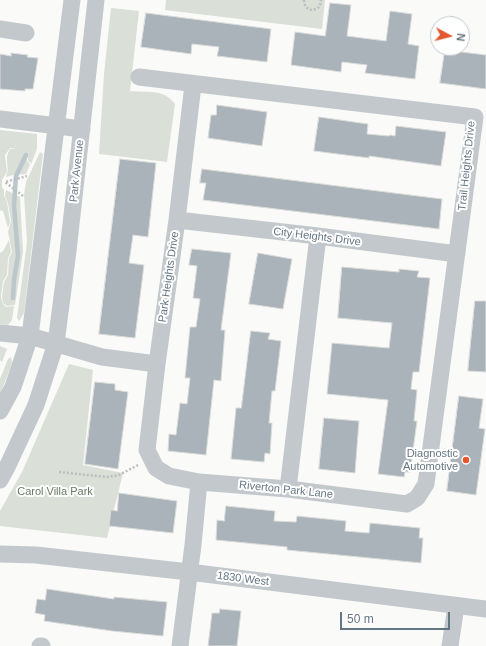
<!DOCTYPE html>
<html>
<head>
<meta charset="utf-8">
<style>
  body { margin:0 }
  #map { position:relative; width:486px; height:646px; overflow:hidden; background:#fafaf8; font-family:Arial,sans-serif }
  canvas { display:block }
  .north { position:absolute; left:430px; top:16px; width:40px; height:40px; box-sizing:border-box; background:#fff; border:1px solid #c1c8cd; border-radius:50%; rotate:97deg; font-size:11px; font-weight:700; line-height:16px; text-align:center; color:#657683 }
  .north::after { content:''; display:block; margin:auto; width:14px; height:18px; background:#e4572e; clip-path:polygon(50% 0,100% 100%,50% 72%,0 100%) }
  .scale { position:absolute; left:340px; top:612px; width:110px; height:18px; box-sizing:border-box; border:2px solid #657683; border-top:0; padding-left:5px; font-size:12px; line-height:14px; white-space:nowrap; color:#657683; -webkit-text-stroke:3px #fff; paint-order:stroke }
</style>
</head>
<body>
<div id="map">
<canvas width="486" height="646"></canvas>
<div class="north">N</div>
<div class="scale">50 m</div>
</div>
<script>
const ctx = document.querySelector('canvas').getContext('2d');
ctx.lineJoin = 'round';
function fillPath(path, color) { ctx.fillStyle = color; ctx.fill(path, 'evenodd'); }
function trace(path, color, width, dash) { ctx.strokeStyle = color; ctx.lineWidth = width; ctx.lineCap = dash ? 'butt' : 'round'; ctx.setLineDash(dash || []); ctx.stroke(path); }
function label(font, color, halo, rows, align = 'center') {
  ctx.font = font + ' Arial,sans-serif'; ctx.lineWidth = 4; ctx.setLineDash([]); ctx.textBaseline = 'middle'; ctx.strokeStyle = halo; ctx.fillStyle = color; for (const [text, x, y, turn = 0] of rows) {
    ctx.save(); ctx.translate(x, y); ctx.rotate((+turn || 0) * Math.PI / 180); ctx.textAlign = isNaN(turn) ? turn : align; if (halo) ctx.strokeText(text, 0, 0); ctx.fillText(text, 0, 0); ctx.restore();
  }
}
fillPath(new Path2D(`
  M166,0h159l-3,29 -157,-19z
  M111,8l28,3 -9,80c17,2 33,-3 45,13l-8,58 -68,-8 5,-80z
  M0,130l37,4v15l-6,15 -3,-4v-6l-1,6 3,5 -4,9 -13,1 -7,2c5,-12 -3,-16 4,-28l6,-1h-6l-5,7 2,17 -5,8v7l2,3v6l3,6 3,20 -2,6 -5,-17 -3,-1z
  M40,152l3,2 -19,159 -5,8 -2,-3 10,-76 -3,-47 2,-13z
  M6,190l14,7 3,55 -8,53 -8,1 -4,-3 -1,-6 2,-15 4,-7 1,-17 3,-6 -4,-20 3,-11 -3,-18 -3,-7z
  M9,240l2,12 -3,6 -1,17 -4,6 -2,16 2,7 3,3 8,-1 -2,14 -4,5 -8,-1v-71l3,-2z
  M0,346l7,3 -5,13 -2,-2z
  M11,357l1,6 -12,32v-16l8,-20z
  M69,364l24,6 -10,95 40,8 -16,65 -107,-12v-15l22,-39z`), '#dadfd7');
trace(new Path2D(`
  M13,298l1,-18 4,-24 -4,-51 2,-29 10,-21`), '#bbc7cb', 4.5);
const building = new Path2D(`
  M330,3l21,2 -4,31 39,5 4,-30 22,3 -4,30 11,2 -4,33 -50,-6 2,-8 -25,-3 -1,10 -50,-7 4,-33 30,4z
  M146,13l125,16 -4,33 -50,-6 2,-9 -27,-3 -1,10 -50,-7z
  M445,50l41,5v34l-46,-6z
  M11,53l17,2 -1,2 11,1 -5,31h-8v2l-25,-2v-35l11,2z
  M217,105l50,7 -5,34 -54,-8 3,-23h5z
  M319,117l49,7 -1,10 22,2 1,-1 5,1 1,-10 50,6 -5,34 -72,-10v2l-55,-7z
  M120,159l36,4 -8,74 -15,-2 -4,28 15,2 -9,73 -36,-4z
  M202,169l240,30 -3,30 -236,-29 3,-17h-6z
  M192,249l39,4 -10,77h4l-4,51 -7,-1 -8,75 -38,-4 1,-17 7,1 4,-32 7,1 3,-26h-5l5,-51h6l4,-28 -7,-1 4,-32 -8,-1z
  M258,253l34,6 -9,50 -34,-5z
  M342,267l57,5v-3l20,2 -2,6 13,1 -11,94h-6l-2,17 6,1 -3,31h3l-7,51h-5l-1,5 -26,-3 10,-74 -61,-6 5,-51 57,5 3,-25 -54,-5z
  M475,301h11v71l-18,-1z
  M251,331l19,2 -2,6 13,2 -6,50h-3l-3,32h3l-2,31 -5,-1 -1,9 -33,-3 5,-51h5z
  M95,382l20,2v6l13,2 -10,77 -33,-5z
  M459,396l24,3 -4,29 6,1 -9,66 -29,-4z
  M324,418l35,3 -4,52 -36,-4z
  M119,493l58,8 -4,32 -64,-7 2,-16 6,1z
  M226,506l49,5 -1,10 22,1 1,-6 49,5 -1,10 24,2 1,-10 50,5 -1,10h4l-2,25 -134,-13v-3l-71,-7 1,-20 7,1z
  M47,589l67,10v-2l53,5 -4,34 -51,-5 -68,-10 1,-6 -10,-2 2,-14 8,1z
  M220,609l21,2 -4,35h-29l4,-33h7z`);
fillPath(building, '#aab3b9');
trace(building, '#dcdcda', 1);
trace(new Path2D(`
  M304,0c0,10 9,13 16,6l1,-6
  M23,196l-18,-14 22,-6
  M59,472l48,5 12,-2 19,-10`), '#bbbfc2', 2.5, [2, 2]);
trace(new Path2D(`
  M0,29l26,4
  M139,77l336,40 -49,367 -9,14 -10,6 -119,-15 -89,-7 -30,-6 -13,-8 -9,-18 10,-86 20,-144 16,-135
  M0,119l82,10
  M177,220l141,16 139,18
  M0,333l30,3 72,21 55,7
  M0,411l13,-24 17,-51 42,-336
  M0,480l8,-15 28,-60 20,-62 12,-92 28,-251
  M288,489l30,-253
  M0,554l36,1 153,17 297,37
  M40,646h2
  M180,646l13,-101 6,-63
  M450,646l6,-40`), '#c3c8cc', 17);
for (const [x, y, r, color] of [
  [466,460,4,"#e4572e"]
]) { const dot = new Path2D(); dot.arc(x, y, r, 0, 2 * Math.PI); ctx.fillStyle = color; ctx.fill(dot); trace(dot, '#fff', 1.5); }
label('11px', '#657683', '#fff', [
  ["Trail Heights Drive",467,166,-84],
  ["Park Avenue",77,171,-84],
  ["City Heights Drive",317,237,7],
  ["Park Heights Drive",169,277,-82],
  ["Riverton Park Lane",286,490,6],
  ["1830 West",243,579,7]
]);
label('11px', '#657683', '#fff', [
  ["Diagnostic",458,454],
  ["Automotive",458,467]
], 'right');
label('11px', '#687a64', '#fff', [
  ["Carol Villa Park",55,492]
]);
</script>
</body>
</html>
